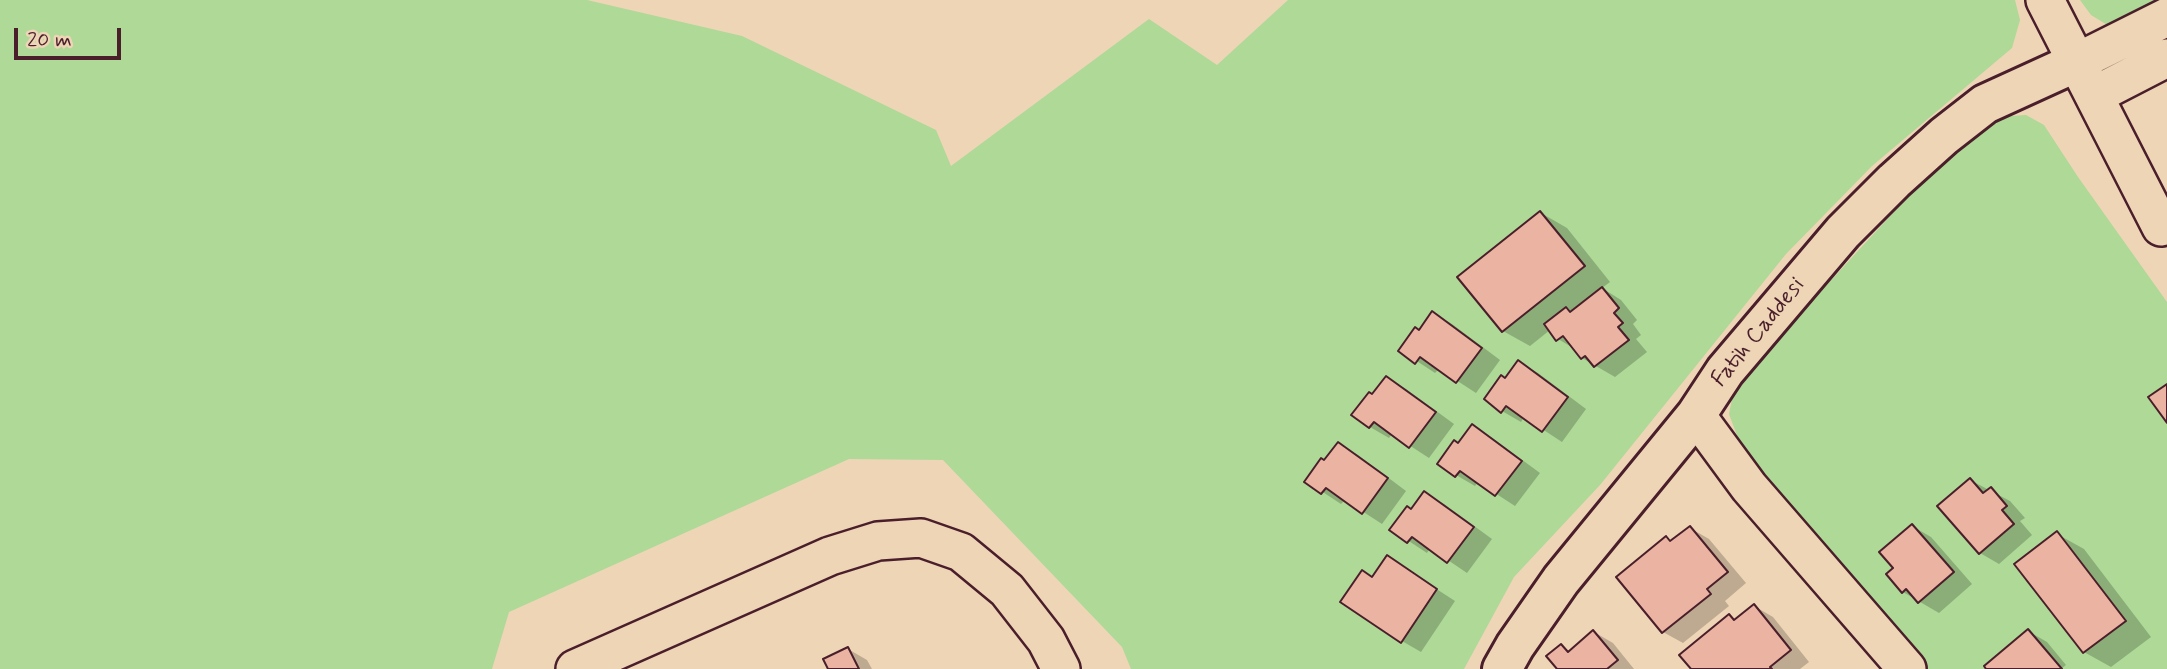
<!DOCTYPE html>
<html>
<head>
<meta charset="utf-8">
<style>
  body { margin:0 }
  #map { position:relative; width:2167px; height:669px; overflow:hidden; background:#eed5b6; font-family:Mynerve,sans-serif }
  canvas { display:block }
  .scale { position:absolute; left:14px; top:28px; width:107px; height:32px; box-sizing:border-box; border:4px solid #4a1f2b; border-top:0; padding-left:9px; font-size:21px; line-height:24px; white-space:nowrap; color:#4a1f2b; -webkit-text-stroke:5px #eed5b6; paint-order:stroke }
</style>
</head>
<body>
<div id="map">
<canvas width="2167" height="669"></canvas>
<div class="scale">20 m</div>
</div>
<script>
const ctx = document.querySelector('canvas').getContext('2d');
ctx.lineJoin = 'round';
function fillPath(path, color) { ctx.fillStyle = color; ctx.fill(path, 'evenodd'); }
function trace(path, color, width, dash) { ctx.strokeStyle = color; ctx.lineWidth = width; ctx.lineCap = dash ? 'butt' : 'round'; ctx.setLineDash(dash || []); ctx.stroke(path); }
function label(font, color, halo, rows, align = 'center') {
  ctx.font = font + ' Mynerve,sans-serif'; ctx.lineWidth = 7; ctx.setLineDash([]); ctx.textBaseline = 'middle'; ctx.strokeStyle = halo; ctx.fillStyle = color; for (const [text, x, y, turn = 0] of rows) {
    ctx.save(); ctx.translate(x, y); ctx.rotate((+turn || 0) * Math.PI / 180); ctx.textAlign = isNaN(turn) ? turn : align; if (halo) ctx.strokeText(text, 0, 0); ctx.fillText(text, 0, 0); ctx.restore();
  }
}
fillPath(new Path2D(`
  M0,0h587l155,36 194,94 15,36 198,-147 68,46 71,-65h727l5,20 -8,28 -140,118 -86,88 -186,231 -86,92 -50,92h-333l-9,-22 -179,-187 -94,-1 -340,153 -17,57h-492z
  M2080,0h87l-58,26 -18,-11z
  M2026,115l18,10 34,52 89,125v367h-239l-27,-33 -139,-159 -24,-39 -9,-24 5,-25 30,-36 151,-164 56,-52 26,-20z`), '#aed997');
fillPath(new Path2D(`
  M1541,213l26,15 43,54 -8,6 19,12 16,20 -4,4 8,11 -5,4 11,13 -32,25 -33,-19 -7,-9 -17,-10 -8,-9 -20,16 -27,-15z
  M1433,313l19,11 48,36 -24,33 -37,-24 -4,4 -35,-23 19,-18z
  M1519,362l19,11 48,36 -24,33 -38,-25 -3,5 -19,-11 4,-31z
  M1386,378l20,11 48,35 -25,34 -37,-24 -3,4 -19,-11 3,-31z
  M1472,426l19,11 49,36 -25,33 -37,-24 -3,4 -19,-11 3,-30z
  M1339,444l19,11 48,36 -24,33 -37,-24 -4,4 -35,-23 19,-19z
  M1970,480l40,21 15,17 -5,3 12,14 -33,29 -19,-11z
  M1424,493l20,11 48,35 -25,34 -37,-25 -3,5 -35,-23 19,-19z
  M1912,526l19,11 41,47 -33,29 -36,-21z
  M1690,528l19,11 37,44 -21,18 4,5 -46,37 -20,-11 3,-94 7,4z
  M2057,534l27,15 67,88 -40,30 -27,-15z
  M1387,557l68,44 -34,51 -19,-11 -29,-62z
  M1754,606l19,11 36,45 -9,7h-107l37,-53 6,4z
  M2028,631l19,11 19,23 -5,4h-73z
  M1594,632l19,11 21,26h-75l2,-23 10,6z
  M848,649l19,11 5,9h-43z`), '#0003');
const building = new Path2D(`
  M1540,211l45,55 -83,66 -45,-55z
  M1602,287l17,21 -5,5 9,10 -5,4 11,13 -35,27 -9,-11 -4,3 -18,-23 -7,5 -12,-17 22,-17 4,5z
  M1432,311l50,37 -26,35 -36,-26 -5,7 -17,-13 17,-24 4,3z
  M1518,360l50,37 -26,35 -36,-26 -5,7 -17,-14 17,-24 4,3z
  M1386,376l50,36 -27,36 -35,-26 -5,6 -18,-13 18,-23 3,2z
  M2167,384v39l-19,-26z
  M1472,424l50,37 -27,35 -35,-25 -5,6 -18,-13 17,-24 4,3z
  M1338,442l50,36 -26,36 -36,-26 -5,6 -17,-12 17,-24 3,2z
  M1970,478l13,15 8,-6 16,19 -5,4 12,14 -35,30 -42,-48z
  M1424,491l50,36 -27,36 -35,-26 -5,6 -18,-13 18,-24 4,3z
  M1912,524l42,48 -36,31 -12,-14 -4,4 -16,-19 7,-6 -14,-16z
  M1690,526l38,46 -21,17 4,5 -49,39 -46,-56 50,-41 4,5z
  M2057,531l69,90 -43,32 -69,-89z
  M1387,555l50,34 -36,54 -61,-41 22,-32 10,7z
  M1754,604l37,46 -21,17 2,2h-81l-12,-14 50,-41 5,6z
  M2028,629l34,40h-76l-2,-3z
  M1593,630l25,30 -11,9h-50l-11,-13 15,-12 7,8z
  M848,647l11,22h-31l-5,-10z`);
fillPath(building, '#ebb4a2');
trace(building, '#4a1f2b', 2);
const street = new Path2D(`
  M2045,0l116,227 6,-4
  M2077,62l90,-45
  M2095,95l72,-37
  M1696,415l53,72 158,182
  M575,669l255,-113 48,-15 43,-3 40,14 46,38 39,50 15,29`);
const secondary = new Path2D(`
  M1502,669l13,-23 46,-66 135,-165 29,-44 118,-139 51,-51 50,-45 41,-32 92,-42`);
trace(street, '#4a1f2b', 42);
trace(secondary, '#4a1f2b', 44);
trace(street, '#eed5b6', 37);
trace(secondary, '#eed5b6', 38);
label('23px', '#4a1f2b', '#eed5b6', [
  ["Fatih Caddesi",1759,333,-51]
]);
</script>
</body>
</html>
